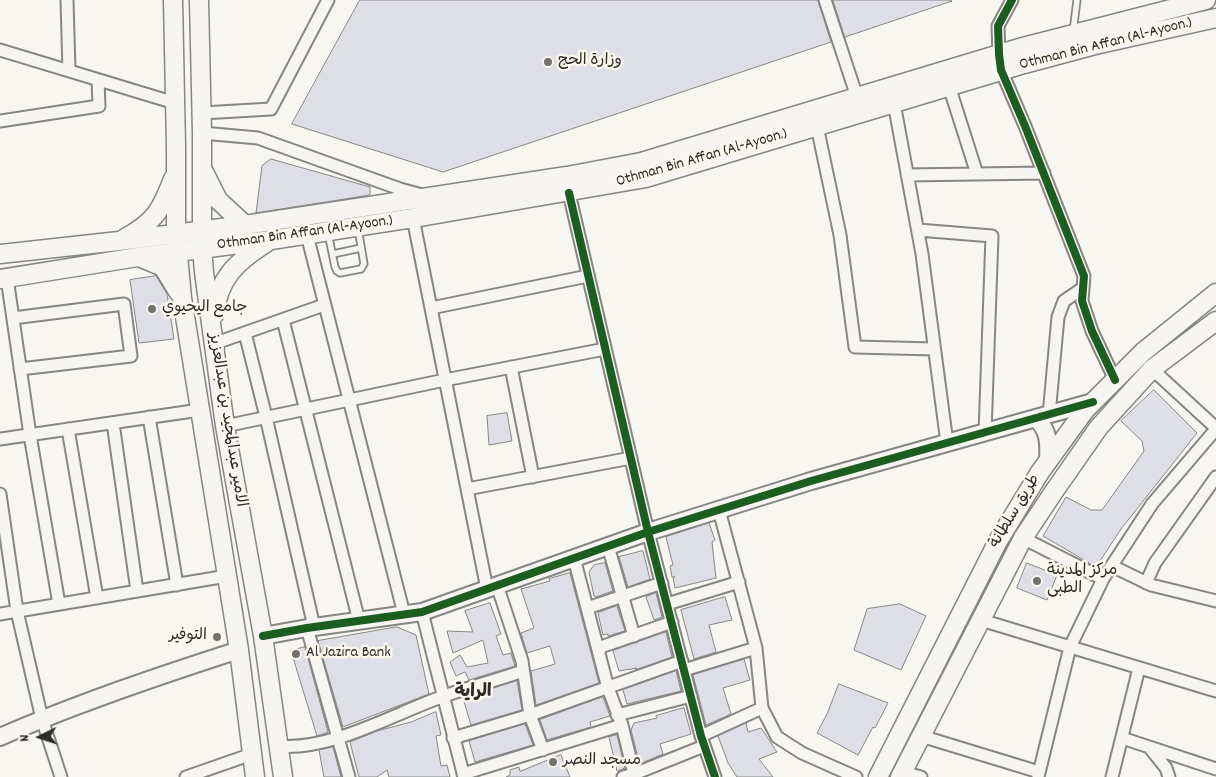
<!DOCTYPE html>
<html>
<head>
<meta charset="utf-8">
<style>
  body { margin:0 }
  #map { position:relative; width:1216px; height:777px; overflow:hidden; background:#f8f6f0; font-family:Dekko,sans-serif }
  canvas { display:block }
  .north { position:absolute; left:15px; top:712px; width:50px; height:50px; -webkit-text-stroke:4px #fbf7ec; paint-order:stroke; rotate:266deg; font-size:14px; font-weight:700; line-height:20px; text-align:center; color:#2b2b2b }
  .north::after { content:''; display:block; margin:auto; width:18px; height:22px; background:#2b2b2b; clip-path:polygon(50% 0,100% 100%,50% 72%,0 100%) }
</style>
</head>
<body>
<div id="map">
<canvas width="1216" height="777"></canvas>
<div class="north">N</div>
</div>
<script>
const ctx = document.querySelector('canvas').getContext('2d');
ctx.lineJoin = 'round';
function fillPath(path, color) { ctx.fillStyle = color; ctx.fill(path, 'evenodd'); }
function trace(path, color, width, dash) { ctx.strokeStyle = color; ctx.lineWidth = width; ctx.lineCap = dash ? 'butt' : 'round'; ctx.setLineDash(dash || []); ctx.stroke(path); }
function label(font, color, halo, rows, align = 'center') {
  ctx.font = font + ' Dekko,"Playpen Sans Arabic",sans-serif'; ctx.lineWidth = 5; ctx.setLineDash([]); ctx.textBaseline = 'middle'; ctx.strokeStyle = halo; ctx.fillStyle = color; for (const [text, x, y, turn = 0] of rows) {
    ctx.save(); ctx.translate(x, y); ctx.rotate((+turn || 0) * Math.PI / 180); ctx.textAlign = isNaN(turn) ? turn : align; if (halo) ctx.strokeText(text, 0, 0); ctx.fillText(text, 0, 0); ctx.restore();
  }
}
const building = new Path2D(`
  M360,0h458l13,42 -388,130 -151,-48z
  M833,0h118l1,1 -107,36z
  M271,159l99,28v8l-114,18 6,-47z
  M156,276l11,18 7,45 -35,4 -9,-63z
  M1154,390l43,43 -76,96 -25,38 -53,-31 23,-39 25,13h11l42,-59 -2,-10 -21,-20z
  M507,413l5,28 -23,4 -2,-29z
  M709,523l6,17 -3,2 4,36 -41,10 -2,-10 2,-1h-3l-2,-11 3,-1 -7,-28z
  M643,551l7,28 -22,8 -9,-30z
  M605,563l8,28 -17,6 -2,-1 -5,-24 5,-7z
  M1027,563l30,12 -10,25 -30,-12z
  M570,573l29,110 -63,22 -5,-34 24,-7 -5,-18 -23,7 -6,-20 13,-5 -13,-39 29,-8 -1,-2z
  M656,593l6,24 -8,3 -8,-23z
  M725,597l7,23 -23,5 7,27 -22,7 -13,-49z
  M490,603l11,31 -5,2 7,19 8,-2 4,13 -46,14 -4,-8 -9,4 -6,-14 10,-7 7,12 21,-4 -5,-23 -30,13 -6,-22 26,1 -8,-21z
  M900,604l26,12 -25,54 -47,-20 13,-41z
  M617,606l8,25 -17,5v-2l-5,1 -5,-22z
  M397,627l19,8 13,59 -86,33 -25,-86z
  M666,632l6,25 -37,13 2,-2 -18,3 -6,-20z
  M305,647l23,85 -11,4 -26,-85z
  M744,659l6,21 -27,8 8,26 -25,11 -13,-50z
  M676,671l5,20 -54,13 -4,-14z
  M517,681l5,29 -51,15 -8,-27z
  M839,684l49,19 -13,25 -2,-1 -15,28 -41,-22 10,-19z
  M603,697l7,19 -20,6 1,5 -44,13 -7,-20z
  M684,708l7,26 -31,10 3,10 -21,9 -3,-1 -8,-32 3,-7 23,-5 -1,-2z
  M436,712l5,23 -5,1 5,30 6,-1 3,12h-61l-2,-7 -10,7h-18l-9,-35 27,-11 34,-9z
  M746,723l2,9 13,-4 16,24 -18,7 14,18h-36l-9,-14 -10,-27z
  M525,724l8,21 -58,17 -6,-21z
  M617,735l8,33 -8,3 -8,-34z
  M333,747l8,30h-17l-5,-27z
  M561,755l9,22h-64l4,-2v-5l9,-3 1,4z`);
fillPath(building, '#dedfe6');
trace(building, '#878684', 1);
const lane = new Path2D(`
  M1073,32l4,-32
  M328,233l7,34 2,4 3,2 21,-4 3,-5 -6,-36
  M333,254l28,-6`);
const street = new Path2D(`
  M67,0l2,71
  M825,0l32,97
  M1012,0l-14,26 1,28 2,16 24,56 59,150 -2,25 10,30 23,49
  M0,50l175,53
  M949,86l28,88
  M894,103l28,151 25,189
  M202,113l69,-4 57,-109
  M0,121l99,-15 -1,-26
  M817,126l23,109 15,112 79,2
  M202,133l56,5 142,51 22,6
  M907,175l137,-2
  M569,193l79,339 53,204 14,41
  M413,218l74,371
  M918,230l74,6 -7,197
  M307,235l97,379
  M7,278l23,157 29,169
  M431,308l157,-32
  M13,318l111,-14 7,52 -111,13
  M283,320l76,301
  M245,333l21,84 48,210
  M213,344l111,-39
  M511,367l22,110
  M1152,369l64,59
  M1049,415l9,-98 6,-16 19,-13
  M149,417l28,168
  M113,423l24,168
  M225,426l220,-46 160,-31
  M68,429l29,169
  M0,439l200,-29
  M467,489l164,-31
  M0,494l17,117 25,108 19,58
  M719,510l37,138 6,60 15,29 25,16 54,24
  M1023,538l80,41
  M608,546l26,90
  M574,558l34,130 14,37 12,49 -11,3
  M1112,566l39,19 65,16
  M1146,583l9,-20 61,-86
  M497,585l25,76 8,54 13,35
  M667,604l72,-22
  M587,608l75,-25
  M422,612l42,165
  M0,614l227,-38
  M981,620l235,71
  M307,628l42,149
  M598,648l74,-26
  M684,670l72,-22
  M617,715l74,-19
  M701,736l61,-28
  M921,736l118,36
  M453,738l77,-23 152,-54
  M1122,738l94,31
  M278,746c53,5 115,-32 166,-50 26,-9 53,-16 79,-25
  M1150,748l16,20 3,9
  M902,772l19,5
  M463,774l159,-49
  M186,777l66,-23
  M634,777v-3l70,-28
  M1038,777l32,-130 33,-68 49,-75 64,-75
  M1112,777l27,-109`);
const secondary = new Path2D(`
  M1036,418c13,13 13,25 12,42
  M263,636l44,-8 115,-16 226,-80 163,-51 282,-79
  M0,737c78,-34 158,-61 239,-87`);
const primary = new Path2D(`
  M173,0l3,146v88l6,64 57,352 16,127
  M199,0l3,133v115l2,24 21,154 38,210 20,141
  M204,172l14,28 27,25
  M125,238c30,-16 36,-28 48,-59
  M0,254l119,-13 126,-16 322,-49 74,-14 378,-114 187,-48
  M139,257l24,10 16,26
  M0,279l138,-22 133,-17 142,-22 233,-40 378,-114 71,-19 121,-27
  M214,315c5,-37 21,-52 52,-72
  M878,777l120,-236 42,-69 45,-62 58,-58 73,-59
  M900,777l123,-239 32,-48 44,-63 53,-58 64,-48`);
trace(lane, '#878684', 9);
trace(street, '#878684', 15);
trace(secondary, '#878684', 20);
trace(primary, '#878684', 21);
trace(lane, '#f6f5f1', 5.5);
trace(street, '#f6f5f1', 11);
trace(secondary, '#f6f5f1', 16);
trace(primary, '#f6f5f1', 18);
trace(new Path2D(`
  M1012,0l-14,26 1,28 2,16 24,56 59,150 -2,25 10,30 23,49
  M569,193l79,339 53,204 14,41
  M263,636l44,-8 115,-16 226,-80 163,-51 282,-79`), '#1b5e20', 8);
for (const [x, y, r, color] of [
  [548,62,5,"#737270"],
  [152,309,5,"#737270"],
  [1037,581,5,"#737270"],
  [217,637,5,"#737270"],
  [296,654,5,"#737270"],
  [553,762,5,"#737270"]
]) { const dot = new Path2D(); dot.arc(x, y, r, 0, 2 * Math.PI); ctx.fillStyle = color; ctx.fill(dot); trace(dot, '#fbf7ec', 2); }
label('16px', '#2b2b2b', '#fbf7ec', [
  ["Othman Bin Affan (Al-Ayoon.)",1106,45,-14],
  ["Othman Bin Affan (Al-Ayoon.)",702,159,-16],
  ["Othman Bin Affan (Al-Ayoon.)",305,234,-8],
  ["الامير عبدالمجيد بن عبدالعزيز",226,420,81],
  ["طريق سلطانة",1016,512,-59]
]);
label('16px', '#2b2b2b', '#fbf7ec', [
  ["وزارة الحج",558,62],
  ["جامع اليحيوي",162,309],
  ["مرکز المدینة",1047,572],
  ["الطبی",1047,590],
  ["التوفير",207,637,"right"],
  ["Al Jazira Bank",306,654],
  ["مسجد النصر",563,762]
], 'left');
label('bold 18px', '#2b2b2b', '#fbf7ec', [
  ["الراية",473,694]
]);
</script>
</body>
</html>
